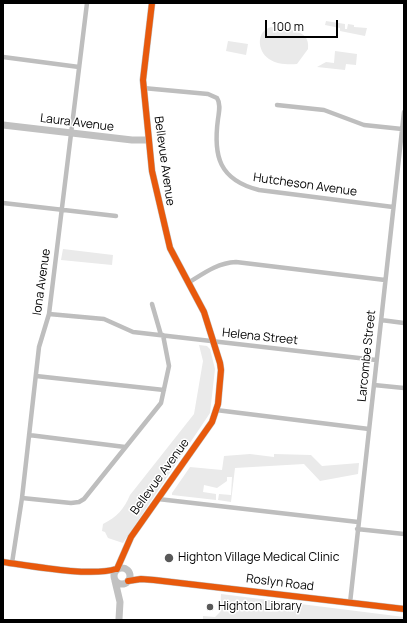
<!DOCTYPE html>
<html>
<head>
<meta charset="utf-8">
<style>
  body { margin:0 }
  #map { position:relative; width:407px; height:623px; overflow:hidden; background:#fff; font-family:Manrope,sans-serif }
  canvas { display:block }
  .frame { position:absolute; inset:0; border:4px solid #000; pointer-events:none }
  .scale { position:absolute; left:265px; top:20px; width:73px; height:18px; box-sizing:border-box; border:2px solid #000; border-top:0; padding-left:5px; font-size:12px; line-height:14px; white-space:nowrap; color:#000; -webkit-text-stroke:3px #fff; paint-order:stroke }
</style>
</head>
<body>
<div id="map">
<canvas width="407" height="623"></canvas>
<div class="frame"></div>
<div class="scale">100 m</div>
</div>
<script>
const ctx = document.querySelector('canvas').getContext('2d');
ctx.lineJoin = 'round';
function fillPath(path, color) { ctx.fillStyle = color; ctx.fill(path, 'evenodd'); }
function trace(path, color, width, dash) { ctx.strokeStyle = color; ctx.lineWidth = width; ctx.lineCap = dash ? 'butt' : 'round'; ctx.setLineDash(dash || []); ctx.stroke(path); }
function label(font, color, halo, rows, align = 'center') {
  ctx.font = font + ' Manrope,sans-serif'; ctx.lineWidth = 3; ctx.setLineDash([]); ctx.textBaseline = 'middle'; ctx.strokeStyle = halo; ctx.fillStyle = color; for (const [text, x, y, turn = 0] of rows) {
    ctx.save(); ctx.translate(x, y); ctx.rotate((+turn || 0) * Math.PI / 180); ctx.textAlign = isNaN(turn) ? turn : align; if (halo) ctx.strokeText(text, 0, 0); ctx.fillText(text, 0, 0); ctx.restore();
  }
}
fillPath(new Path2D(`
  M326,21l19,3v5h2l1,-5 6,1v2l13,1 -2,8 -25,-5v-3l-15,-3z
  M271,27c14,4 40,0 37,22l-11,15c-9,1 -21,0 -28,-5 -12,-8 -13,-28 2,-32z
  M228,41l20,3 -2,11 -20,-4z
  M335,51l22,3 -1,11 -10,-1 -1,6 -28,-3 9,-5 8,1z
  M63,249l50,6 -1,10 -51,-5z
  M199,345l8,1 3,3 5,20 -5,44 -87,130 -15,-5 -3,-6 -3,-1 1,-7c14,-7 21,-15 27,-29l64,-81 9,-53z
  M250,454l24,3v-3l37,1 11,11 37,-3 -1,11 -38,7 -16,-17 -69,4 -4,34 -13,-2 1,-6 12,1 1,-18h-5v4l-10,7 -13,-3 -1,7 13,2v6l-44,-5v-2l18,-26 32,3 2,-14z
  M221,594l183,23v3h-201v-4l12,1 5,-5z`), '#eaeaea');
trace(new Path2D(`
  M3,57l76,10
  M143,88l65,6 9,4c4,6 2,14 1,21 -5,37 1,61 41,71l134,17
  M277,105l47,5 40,15 38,4
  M3,203l113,13
  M188,283c16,-10 29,-20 48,-21l149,18
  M152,304l9,31
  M49,314l55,5 29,13 243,28
  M381,320l23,3
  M36,376l128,14
  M374,385l30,3
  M216,410l153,19
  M29,435l96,12
  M22,498l49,5 8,-1 5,-3 77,-96 8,-37 -6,-31
  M158,499l200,23
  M357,529l47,5
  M12,563l10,-65 17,-151 10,-33 38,-311
  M350,603l54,-491`), '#bebebe', 4.5);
trace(new Path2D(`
  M3,125l129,15h16
  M3,562c29,4 87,15 113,7
  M114 576a8 8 0 1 1 16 0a8 8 0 1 1-16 0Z
  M117,569l14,-32 81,-115 6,-18 3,-34 -1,-7 -16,-51 -34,-64 -18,-77 -9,-91 9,-77
  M115,581l5,21 -1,17
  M128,581l13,-2 13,1 250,29`), '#c1c1c1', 7);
trace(new Path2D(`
  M3,562c29,4 87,15 113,7
  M117,569l14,-32 81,-115 6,-18 3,-34 -1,-7 -16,-51 -34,-64 -18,-77 -9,-91 9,-77
  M128,581l13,-2 13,1 250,29`), '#e8590c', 6);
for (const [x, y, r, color] of [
  [169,558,5,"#595959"],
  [210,607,4,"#595959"]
]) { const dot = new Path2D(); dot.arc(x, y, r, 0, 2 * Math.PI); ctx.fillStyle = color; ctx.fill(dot); trace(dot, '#fff', 1.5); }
label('12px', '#000', '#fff', [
  ["Laura Avenue",77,123,7],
  ["Bellevue Avenue",164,161,82],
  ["Hutcheson Avenue",305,185,8],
  ["Iona Avenue",42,282,-82],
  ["Helena Street",260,337,6],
  ["Larcombe Street",367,356,-84],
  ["Bellevue Avenue",160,477,-54],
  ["Roslyn Road",280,583,7]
]);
label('12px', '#000', '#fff', [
  ["Highton Village Medical Clinic",178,558],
  ["Highton Library",218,607]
], 'left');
</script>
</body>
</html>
